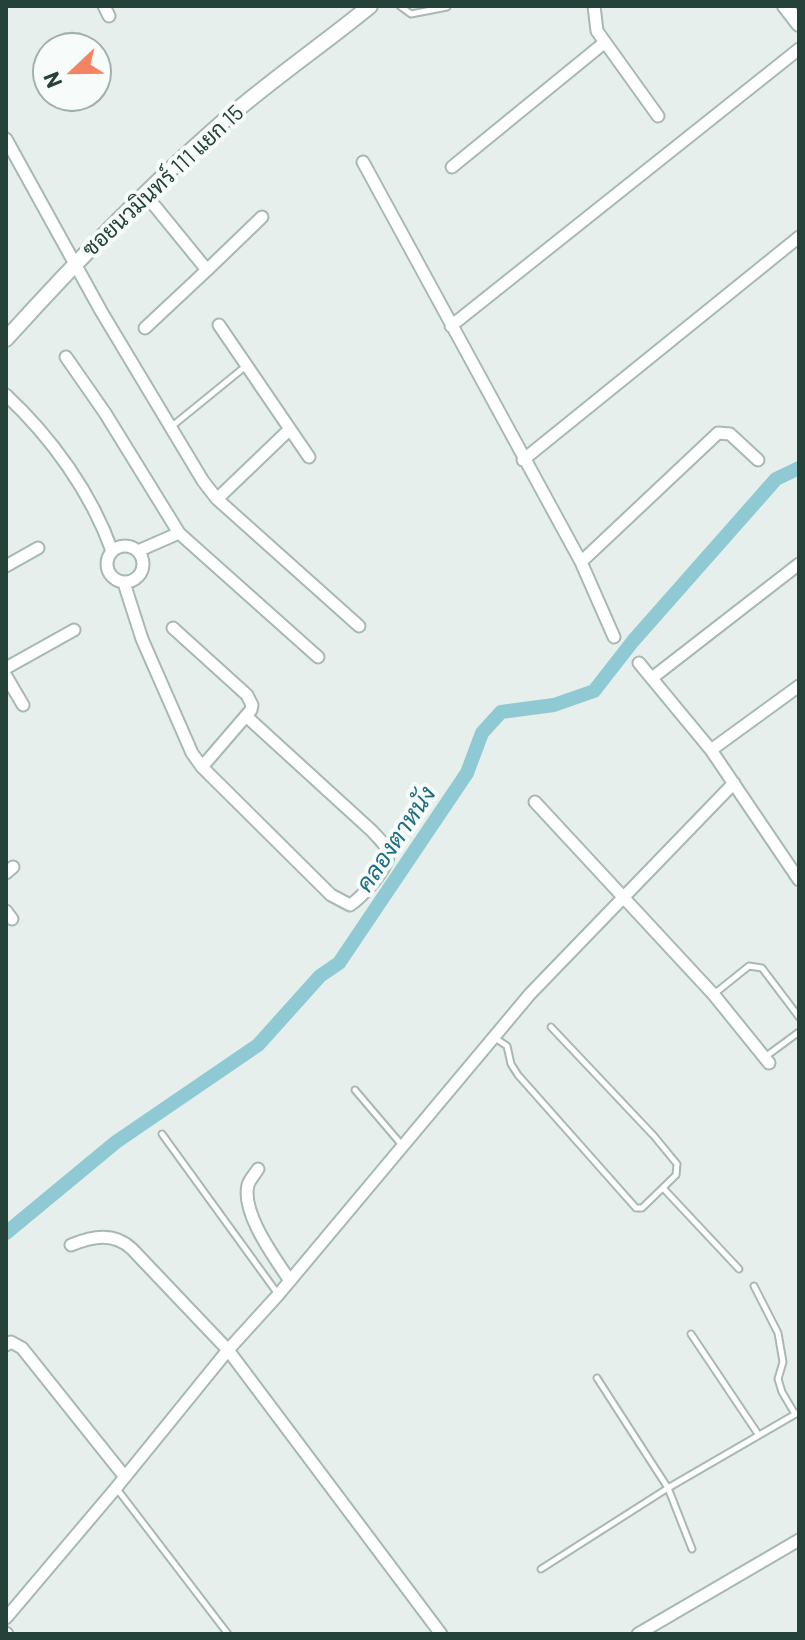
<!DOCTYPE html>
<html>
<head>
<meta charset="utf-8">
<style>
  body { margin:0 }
  #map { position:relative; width:805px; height:1640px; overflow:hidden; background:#e6efeb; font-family:Barlow,sans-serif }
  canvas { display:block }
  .frame { position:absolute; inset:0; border:8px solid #24423a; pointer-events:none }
  .north { position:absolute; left:32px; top:32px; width:80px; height:80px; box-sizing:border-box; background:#f7fbf9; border:2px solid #a3b1ad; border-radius:50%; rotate:248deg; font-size:22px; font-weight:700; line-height:32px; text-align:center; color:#24423a }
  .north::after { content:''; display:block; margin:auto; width:28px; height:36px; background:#f4845f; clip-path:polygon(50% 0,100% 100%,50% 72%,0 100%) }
</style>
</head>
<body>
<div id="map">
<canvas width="805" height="1640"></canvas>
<div class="frame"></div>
<div class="north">N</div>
</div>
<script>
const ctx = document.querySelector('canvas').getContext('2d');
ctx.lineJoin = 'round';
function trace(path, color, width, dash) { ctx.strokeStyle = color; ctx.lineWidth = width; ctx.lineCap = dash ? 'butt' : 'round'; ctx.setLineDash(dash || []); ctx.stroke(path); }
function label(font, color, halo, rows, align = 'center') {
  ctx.font = font + ' Barlow,Sarabun,sans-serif'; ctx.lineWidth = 8; ctx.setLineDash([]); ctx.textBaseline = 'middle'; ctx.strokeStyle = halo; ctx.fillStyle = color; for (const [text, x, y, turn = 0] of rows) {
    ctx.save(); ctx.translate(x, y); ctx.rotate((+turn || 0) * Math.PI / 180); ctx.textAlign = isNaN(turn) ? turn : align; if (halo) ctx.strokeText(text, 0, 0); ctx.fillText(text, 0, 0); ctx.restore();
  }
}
trace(new Path2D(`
  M6,1233l110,-91 142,-97 62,-69 19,-13 128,-190 15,-40 19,-21 53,-7 40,-14 39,-50 143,-162 23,-11`), '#8ec9d4', 14);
const service = new Path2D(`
  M400,6l11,8 36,-7
  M171,427l75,-61
  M714,994l35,-28 13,2 37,49
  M495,1038l12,8 4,18 7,11 118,133h6l34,-33 1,-11 -23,-28 -103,-109
  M765,1057l34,-25
  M355,1090l46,54
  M162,1134l116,160
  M663,1188l76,81
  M754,1286l24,47 5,29 -5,17 4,13 13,22
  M691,1334l67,100
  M597,1378l71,110 24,61
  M117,1489l111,145
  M541,1569l127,-81 131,-76`);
const minor = new Path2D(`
  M104,6l5,10
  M594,6l3,25 61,85
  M6,139l95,172 102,170 14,18 142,127
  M363,162l218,400 33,75
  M452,167l152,-124
  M145,194l62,76 -62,58
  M207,270l55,-53
  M219,325l90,132
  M451,326l348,-277
  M66,357l39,56 74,120 139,124
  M6,395c45,42 85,97 106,156
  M523,460l276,-223
  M217,499l73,-70
  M107 564a18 18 0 1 1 36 0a18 18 0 1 1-36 0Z
  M138,551l41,-18
  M581,562l137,-129 12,1 28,26
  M6,566l32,-18
  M124,583l18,56 50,114 10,14 129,128 19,10c11,-7 41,-39 38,-53 -2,-8 -11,-15 -16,-21l-126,-115
  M173,628l74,67 5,10 -1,5 -49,57
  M639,663l72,87 88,130
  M6,668l68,-38
  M6,676l17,29
  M652,678l147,-114
  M711,750l88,-64
  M535,802l179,193 55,68
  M6,873l7,-6
  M6,911l6,8
  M258,1169c-3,5 -8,10 -10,16 -7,28 27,73 42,96
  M71,1245c22,-9 43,-13 61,4l96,101 213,284
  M6,1345l5,-3 11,6 103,129
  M6,1618l110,-130 112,-138 50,-55 252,-301 204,-211
  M6,1633l1,1
  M638,1634l161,-94`);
const tertiary = new Path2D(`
  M785,6l14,18
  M6,339c67,-74 136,-146 211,-212 48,-43 103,-80 153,-121`);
trace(service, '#a8b8b2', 9);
trace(minor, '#a8b8b2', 15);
trace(tertiary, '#a8b8b2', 18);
trace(service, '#fff', 5);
trace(minor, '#fff', 11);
trace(tertiary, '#fff', 14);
label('22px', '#24423a', '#f7fbf9', [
  ["ซอยนวมินทร์ 111 แยก 15",163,181,-43]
]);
label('italic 24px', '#1c6f80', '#f7fbf9', [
  ["คลองตาหนัง",396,839,-56]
]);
</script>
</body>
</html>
